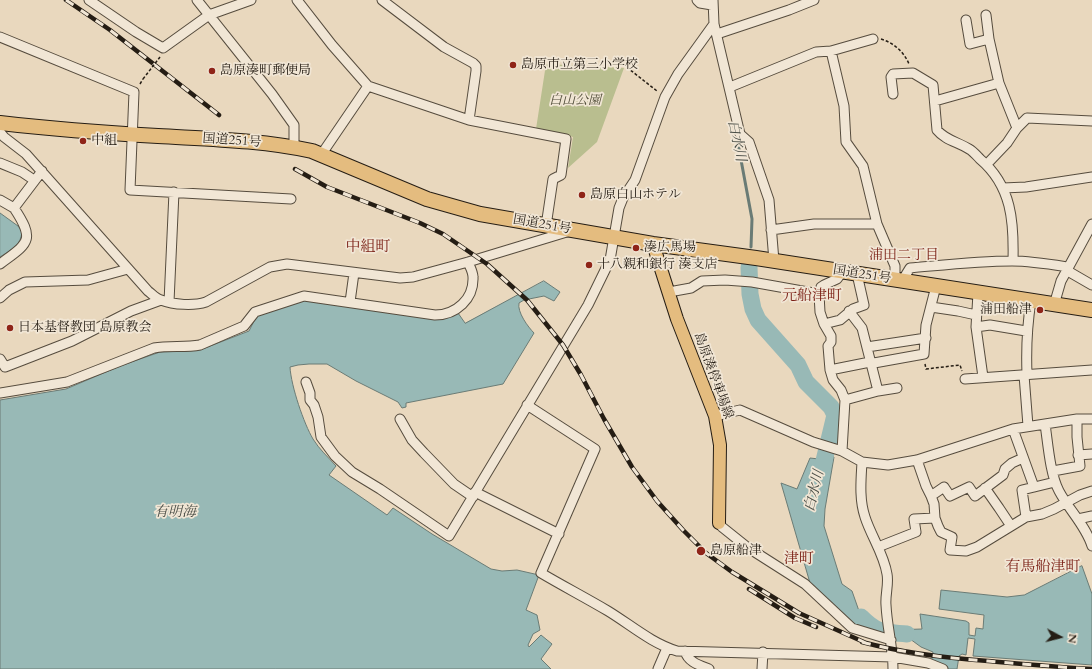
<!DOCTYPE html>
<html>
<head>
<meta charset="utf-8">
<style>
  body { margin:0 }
  #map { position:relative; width:1092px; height:669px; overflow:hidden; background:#e9d8be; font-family:Cardo,serif }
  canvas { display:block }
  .north { position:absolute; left:1040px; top:617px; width:40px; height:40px; -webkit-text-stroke:3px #f1e6d5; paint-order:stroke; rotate:97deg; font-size:11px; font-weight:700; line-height:16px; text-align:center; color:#251d14 }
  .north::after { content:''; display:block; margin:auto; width:14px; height:18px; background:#251d14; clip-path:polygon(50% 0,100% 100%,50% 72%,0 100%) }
</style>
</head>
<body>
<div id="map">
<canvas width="1092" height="669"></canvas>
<div class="north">N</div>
</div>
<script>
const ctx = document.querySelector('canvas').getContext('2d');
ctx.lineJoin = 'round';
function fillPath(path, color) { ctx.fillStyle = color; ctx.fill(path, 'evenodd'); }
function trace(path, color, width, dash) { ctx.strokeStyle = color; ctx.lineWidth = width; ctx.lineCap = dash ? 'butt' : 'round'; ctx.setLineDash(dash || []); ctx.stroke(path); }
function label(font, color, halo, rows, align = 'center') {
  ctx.font = font + ' Cardo,"Noto Serif JP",serif'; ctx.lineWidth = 3.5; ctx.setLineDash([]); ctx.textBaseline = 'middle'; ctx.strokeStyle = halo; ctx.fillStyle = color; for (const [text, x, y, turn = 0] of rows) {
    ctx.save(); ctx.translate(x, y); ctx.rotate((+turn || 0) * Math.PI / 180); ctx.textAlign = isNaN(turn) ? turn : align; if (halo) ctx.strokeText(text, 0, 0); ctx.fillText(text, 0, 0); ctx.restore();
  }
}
fillPath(new Path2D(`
  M546,64l78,4 -27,74 -29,26 5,-31 -37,-8z`), '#b9be8f');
const water = new Path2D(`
  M0,213l18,13 4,5c-1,15 -10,18 -22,26z
  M544,281l16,11 -6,9 -10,-5 -20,4 -5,3c-2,9 9,24 15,30l-31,51 -97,19v4l-4,1 -4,-6 -42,-21 -29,-17h-18l-11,1 -8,2c1,19 14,57 23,72 6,10 15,18 23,27l-7,9 58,40 6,-7 39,26 59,35 11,2 15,-1 22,5 -13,35 11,5 3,15 -7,4 -5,11 1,2 12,-12 11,9 -11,15 10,10h-551v-269l66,-11 54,-23 40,-14 26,-1 19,-3 44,-17 8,-16 50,-18 128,22 23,-6 7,10z
  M824,449l9,2 -1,5 2,1 -9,52 -1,17 18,58 10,7 7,20 21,18 -3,4 -24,-10 -43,-40 -29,-100 16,6 13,-31 9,1 2,-7h3z
  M1082,566l10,28v71l-119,-9 2,-17 -7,-1 -2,17 -4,-1 -3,2 -2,13h-27l3,-17 -12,-5 -15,-11h-13l-2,-6 31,-1 -2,-15 46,7 3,2v12l6,1 1,-8 7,1 1,-14 -45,-6 2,-19 66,7 17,-2z`);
fillPath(water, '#98b9b6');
trace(water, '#6a7b75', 1);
trace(new Path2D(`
  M736,133l16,86 -1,28`), '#6a7b75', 3);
trace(new Path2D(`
  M749,267l1,27 3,15 5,11 40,45 8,17 25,25 4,8 -12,50
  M861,617c17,17 23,15 46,17`), '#98b9b6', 17);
const minor = new Path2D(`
  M89,0l47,32 27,16 46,-33 42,-15
  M197,0l75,94 22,31v22
  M297,0l35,45 36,41 101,34 97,19 -5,36 -8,4 -7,47
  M382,0l62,47 29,16 3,3v5l-7,49
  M697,0l3,3 12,2
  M986,15l3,24
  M966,20l4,24 19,-5 10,44 18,45
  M714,24l26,110 9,8 20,58 5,61
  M717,34l72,-24 25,-10
  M0,37l134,55 -4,98 161,9
  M831,51l13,55 2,36 17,24 14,58 18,42v14
  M730,87l86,-35 15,-1 42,-12
  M893,94l-2,-17 2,-3 20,-1 20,12 4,45c8,10 21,12 32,19 4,2 8,7 11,10 32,27 34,63 33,102
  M935,101l64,-18
  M0,132l4,5 22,17 122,137c4,3 8,8 13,9 13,5 33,6 45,2l64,-35 17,-3 113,14 13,-1 55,-15 102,-31
  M321,155l47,-69
  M0,163l22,9 12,8
  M987,164l20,-21 10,-15 10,-10 65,3
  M1003,188l23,-1 66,-10
  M0,200l14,8 28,-37
  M771,230l43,-6h63
  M0,264c28,-21 36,-23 14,-56
  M1066,270l26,15
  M902,281l8,-13c34,-3 68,-7 102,-7 19,0 37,3 56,6
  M669,292l22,-4 11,-7 23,-1 27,2 67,12
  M978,293l-2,34 7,50
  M0,298l9,-8 16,-8 63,-2 40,-11
  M169,302l5,-110
  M350,302l4,-29
  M1054,305l7,-24 31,-57
  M931,307l27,4 18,4
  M849,311l13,17 16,63 19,-3
  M824,324l16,-4 13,-11 11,-4 -7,-31
  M976,327l14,-2 36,6
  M867,347l59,-9
  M0,359l5,8 67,-26 59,-30 30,-11
  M830,370l40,-8 4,1 50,-9 2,-29 10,-39
  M1027,374c-1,-26 0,-48 4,-73
  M1024,375l4,51
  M965,379l127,-9
  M306,382l4,11v7l4,5 4,12 3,20 14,19 17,16 28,17 69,47 139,-231 22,-45 9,-52 4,-10 12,-18 30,-83 13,-23 36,-50 -1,-24
  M0,393l67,-11 87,-34c15,-3 31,0 46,-3l44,-19 11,-14 49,-16 131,19c21,0 39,-16 38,-38 0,-5 -3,-10 -5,-15
  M845,400l33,-9
  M527,405l68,44 -54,124c22,13 45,25 67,38 23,14 43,32 69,40l216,6 35,6 15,6
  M715,416l25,-6 73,32 29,9 20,11 26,3 29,-5 96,-31 64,-10h15
  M400,419l12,21 12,13 30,31 19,13
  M1045,424c3,20 5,50 14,67 10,19 27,35 33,55
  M1013,429l21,58
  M842,451l3,-51 -4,-10 -8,-10 -3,-10 -2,-24 3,-4v-6l-7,-12 -4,-12 -1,-18 2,-7 3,-2 13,-6 6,-8
  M1078,455l14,-1
  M917,460l9,26 5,10 3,8 1,14 3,8 3,6 11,5 -2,13 16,1 11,-4 49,-30 16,-3 12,-5 26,-14 12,-4
  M862,462c-1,18 -3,37 3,55 6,19 19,37 22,57 2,10 -2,21 -1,31 1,22 7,42 7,64
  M1053,471l27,-5 -3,-29v-18
  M985,488l14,20 12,18
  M475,492l84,42
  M931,496l13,-9 6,9 19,-9 6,9 28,-21 2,-6 7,-6 11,-5
  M1026,517l-4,-27 33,-8
  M1078,519l14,-3
  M719,523l3,4 25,20 58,37 47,44 39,12
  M878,547l38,-15 -2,-13 21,-1
  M685,651c3,11 14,14 24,18
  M658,669l9,-21
  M762,669l1,-17`);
const major = new Path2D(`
  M653,244l24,75 38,97 5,29 -1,78`);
const highway = new Path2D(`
  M0,123c52,6 105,10 158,13 51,3 104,4 154,15l115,48 53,15 173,30 103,14 336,52`);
trace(minor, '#564c3e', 11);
trace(major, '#251d14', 14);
trace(highway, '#251d14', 16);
trace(new Path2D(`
  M881,39c13,4 23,13 28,25
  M615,58l42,33
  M140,84l3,-5
  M925,364l1,5 34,-4 2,6`), '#251d14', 1.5, [3, 2]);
trace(minor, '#f1e6d5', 9);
trace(major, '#e4bc7f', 12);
trace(highway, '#e4bc7f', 14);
const rail = new Path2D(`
  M66,0l44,30 109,85
  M295,169l32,18 93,36 23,11 44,30 40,36 36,45 18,30 23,44 28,48 25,34 26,29 23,23 26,19 67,41 67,30
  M749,589l46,29 21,9
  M862,642c41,11 84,16 126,19 35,3 69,6 104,8`);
trace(rail, '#251d14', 4.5);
trace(rail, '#f1e6d5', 3, [9]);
trace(new Path2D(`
  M143,79l17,-22`), '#251d14', 1.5, [3, 2]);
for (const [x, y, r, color] of [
  [513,65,4,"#8f2418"],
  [212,71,4,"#8f2418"],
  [83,141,4,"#8f2418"],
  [582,195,4,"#8f2418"],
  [636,248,4,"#8f2418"],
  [589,265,4,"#8f2418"],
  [1040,310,4,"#8f2418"],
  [10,328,4,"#8f2418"],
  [701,551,5,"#8f2418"]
]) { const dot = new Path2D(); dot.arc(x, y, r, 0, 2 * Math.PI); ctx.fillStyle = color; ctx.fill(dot); trace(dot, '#f1e6d5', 1.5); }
label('13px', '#251d14', '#f1e6d5', [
  ["島原市立第三小学校",521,65],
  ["島原湊町郵便局",220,71],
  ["中組",91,141],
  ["島原白山ホテル",590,195],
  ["湊広馬場",644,248],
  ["十八親和銀行 湊支店",597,265],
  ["浦田船津",1032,310,"right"],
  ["日本基督教団 島原教会",18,328],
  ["島原船津",710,551]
], 'left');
label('italic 13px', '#514d39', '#f1e6d5', [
  ["白山公園",575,101]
]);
label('13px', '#251d14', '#f1e6d5', [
  ["国道251号",232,141,4],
  ["国道251号",542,225,10],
  ["国道251号",862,275,9],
  ["島原湊停車場線",713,376,70]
]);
label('italic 14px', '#484c45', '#f1e6d5', [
  ["白水川",736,141,78],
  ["白水川",815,491,-76],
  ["有明海",175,513]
]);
label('14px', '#7a1f14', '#f1e6d5', [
  ["浦田二丁目",904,256]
]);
label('15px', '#7a1f14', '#f1e6d5', [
  ["中組町",368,248],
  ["元船津町",812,297],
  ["津町",799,560],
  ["有馬船津町",1043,568]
]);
</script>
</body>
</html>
